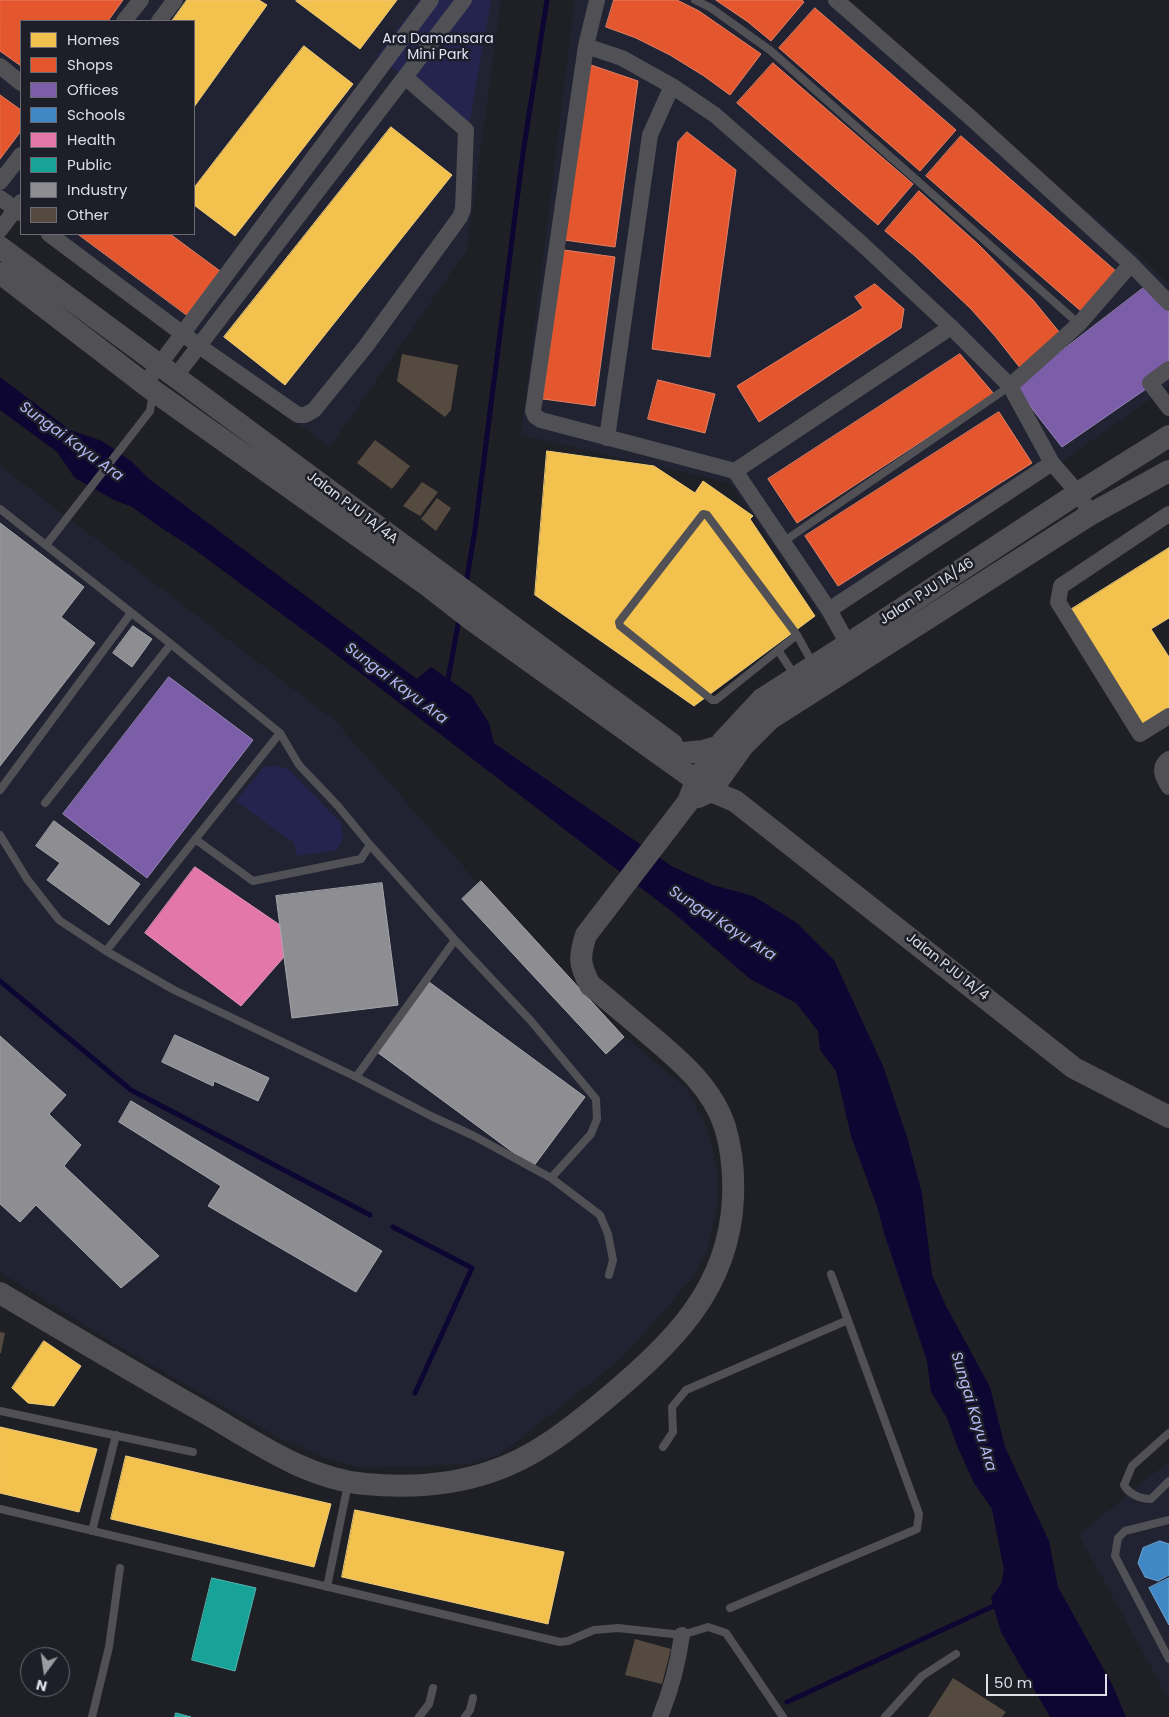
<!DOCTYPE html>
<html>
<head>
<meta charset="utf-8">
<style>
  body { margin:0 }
  #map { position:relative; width:1169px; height:1717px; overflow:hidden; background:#1f2025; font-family:Poppins,sans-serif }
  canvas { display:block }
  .legend { position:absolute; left:20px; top:20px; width:175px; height:215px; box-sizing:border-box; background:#1d1e27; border:1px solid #6a6b73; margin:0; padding:6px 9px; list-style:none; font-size:15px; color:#dedfe6 }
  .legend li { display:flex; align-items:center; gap:10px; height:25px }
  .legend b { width:25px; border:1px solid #6a6b73 }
  .north { position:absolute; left:20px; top:1647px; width:50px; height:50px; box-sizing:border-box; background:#1d1e27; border:1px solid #6a6b73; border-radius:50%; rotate:194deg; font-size:14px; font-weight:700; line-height:20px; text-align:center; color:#dedfe6 }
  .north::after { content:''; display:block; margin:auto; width:18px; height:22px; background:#9b9ca2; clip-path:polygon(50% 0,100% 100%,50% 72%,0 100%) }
  .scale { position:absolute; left:986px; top:1674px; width:121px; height:22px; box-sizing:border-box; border:2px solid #dedfe6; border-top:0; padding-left:6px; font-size:15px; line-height:18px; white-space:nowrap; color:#dedfe6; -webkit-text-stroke:4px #1d1e27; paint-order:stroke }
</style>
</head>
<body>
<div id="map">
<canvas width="1169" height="1717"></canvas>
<ul class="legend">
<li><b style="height:14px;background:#f2c14e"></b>Homes</li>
<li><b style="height:14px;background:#e4572e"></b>Shops</li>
<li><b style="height:14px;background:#7b5ea7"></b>Offices</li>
<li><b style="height:14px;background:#3f88c5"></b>Schools</li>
<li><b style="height:14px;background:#e377a8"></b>Health</li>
<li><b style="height:14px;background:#17a398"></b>Public</li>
<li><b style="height:14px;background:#8d8d92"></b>Industry</li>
<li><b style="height:14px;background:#554a3f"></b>Other</li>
</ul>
<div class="north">N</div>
<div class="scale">50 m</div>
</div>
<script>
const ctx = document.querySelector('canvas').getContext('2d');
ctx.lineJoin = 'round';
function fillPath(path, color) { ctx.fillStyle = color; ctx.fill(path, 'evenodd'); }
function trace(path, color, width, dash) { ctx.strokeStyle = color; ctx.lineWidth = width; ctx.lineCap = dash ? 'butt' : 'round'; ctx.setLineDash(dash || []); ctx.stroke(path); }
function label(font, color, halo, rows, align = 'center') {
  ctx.font = font + ' Poppins,sans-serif'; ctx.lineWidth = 5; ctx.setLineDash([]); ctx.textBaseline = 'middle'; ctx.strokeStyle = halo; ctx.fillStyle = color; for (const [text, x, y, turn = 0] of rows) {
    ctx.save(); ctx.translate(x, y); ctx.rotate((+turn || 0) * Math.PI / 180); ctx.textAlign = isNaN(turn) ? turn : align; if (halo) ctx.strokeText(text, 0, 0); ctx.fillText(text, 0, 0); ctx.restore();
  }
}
fillPath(new Path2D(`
  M0,0h501l-34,250 -137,197 -294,-213h158v-213h-173v202l-21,-15z
  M575,0h261l299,251 34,34v101l-122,86 -224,148 -93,-137 -209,-48z
  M0,466l334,254 208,236 70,70 75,63 20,39 10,42v37l-10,44 -15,27 -70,80 -123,97 -29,9 -110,4 -32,-9 -49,-21 -162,-93 -117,-73z
  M1169,1461v239l-90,-165z`), '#222332');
fillPath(new Path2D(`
  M420,0h71l-22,125 -92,-69z
  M277,766l11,3 53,54 2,15 -6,12 -40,6 -3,-13 -58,-42 28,-34z`), '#24244f');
fillPath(new Path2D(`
  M0,377l70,53 32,11 29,20 17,17 269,201 14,-12 40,28 18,28 5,20 179,124 40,18 40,11 44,27 37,37 49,106 24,71 15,56 10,82 14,31 44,81 15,60 44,94 9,46 54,97 14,33h-76l-49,-85 -10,-34 10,-14 3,-14 -12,-61 -18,-26 -16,-35 -11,-30 -16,-26 -4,-31 -43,-128 -6,-24 -27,-73 -15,-65 -16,-21 -2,-19 -22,-28 -46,-24 -75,-65 -350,-268 -134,-99 -31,-20 -28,-20 -18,-7 -39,-22 -18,-26 -57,-42z`), '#0d0633');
const homes = new Path2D(`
  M187,0h72l8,5 -73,102v-86h-22z
  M297,0h100l-37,49 -64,-48z
  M304,46l49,38 -118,152 -41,-31v-17z
  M391,127l61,48 -167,210 -61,-48z
  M547,451l107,15 41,27 8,-12 50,35 -3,3 65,97 -121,90 -159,-111z
  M1169,548v70l-18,11 18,28v65l-22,14 -80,-124z
  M44,1341l37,25 -27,40 -26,-3 -16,-15z
  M0,1427l97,22 -18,63 -79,-19z
  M126,1456l205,48 -17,63 -203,-48z
  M355,1510l209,42 -16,72 -206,-47z`);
fillPath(homes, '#f2c14e');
trace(homes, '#ecca7c', 1);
const shops = new Path2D(`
  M0,0h123l-15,21h-87v45l-21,-15z
  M614,0h63l22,11 62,43 -31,41 -26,-19 -34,-21 -34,-17 -30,-11z
  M716,0h86l2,2 -33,39 -23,-19z
  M815,8l141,122 -36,41 -141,-123z
  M773,63l140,121 -35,41 -141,-122z
  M588,64l50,17 -23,166 -51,-7z
  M0,95l21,15v21l-21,28z
  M687,132l49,38 -26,187 -58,-8 26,-207z
  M961,136l156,136 -35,40 -156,-136z
  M919,191l59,53 55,56 27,33 -39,36 -26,-33 -24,-27 -56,-53 -30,-25z
  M78,234h92l50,37 -33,44z
  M564,250l51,7 -20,149 -52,-7z
  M875,284l29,25 -3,19 -142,94 -22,-36 126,-78 -8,-11z
  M960,354l34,40 -197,129 -29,-44z
  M658,380l57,14 -10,39 -57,-14z
  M999,412l33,51 -194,123 -33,-50z`);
fillPath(shops, '#e4572e');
trace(shops, '#e28065', 1);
const offices = new Path2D(`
  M1150,283l19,20v70l-107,74 -47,-60z
  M169,677l84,63 -106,138 -84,-64z`);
fillPath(offices, '#7b5ea7');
trace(offices, '#9985ba', 1);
const schools = new Path2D(`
  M1160,1541l9,3v31l-11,6 -13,-4 -7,-14 5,-15z
  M1169,1578v47l-20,-37z`);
fillPath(schools, '#3f88c5');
trace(schools, '#6fa2cf', 1);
const health = new Path2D(`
  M195,867l85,58 4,32 -43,49 -96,-73z`);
fillPath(health, '#e377a8');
trace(health, '#e296bb', 1);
const public = new Path2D(`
  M212,1578l44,10 -21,83 -43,-11z
  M176,1713l15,4h-16z`);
fillPath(public, '#17a398');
trace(public, '#53b5af', 1);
const industry = new Path2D(`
  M0,523l84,64 -23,30 34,26 -95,123z
  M133,626l19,13 -20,28 -19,-14z
  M54,821l86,63 -31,41 -62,-45 13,-17 -24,-17z
  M481,881l143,156 -18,17 -144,-155z
  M382,883l16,122 -106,13 -16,-122z
  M429,982l156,115 -52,70 -156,-115z
  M175,1035l94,43 -11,23 -44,-20 -1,5 -51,-24z
  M0,1036l66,59 -17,19 32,31 -17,21 95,90 -38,32 -85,-83 -16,17 -20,-18z
  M131,1101l251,150 -26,41 -148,-86 13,-20 -102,-64z`);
fillPath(industry, '#8d8d92');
trace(industry, '#a5a6ab', 1);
trace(new Path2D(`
  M466,584l9,-54 48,-377 24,-153
  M447,685l12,-66
  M0,981l131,109 239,125
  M393,1227l79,41 -57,125
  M787,1702l211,-98`), '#0d0633', 5);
fillPath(new Path2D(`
  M402,354l56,11 -7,45 -6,7 -48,-36z
  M375,440l35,26 -18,23 -35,-26z
  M422,482l16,10 -18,24 -17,-10z
  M437,498l14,10 -15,23 -15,-12z
  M0,1332l5,1 -4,20h-1z
  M635,1639l36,10 -9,35 -37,-9z
  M953,1678l53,34 -4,5h-74z`), '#554a3f');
trace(new Path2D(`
  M695,0l16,8 60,43 308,273
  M0,509l171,135 109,89 19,32 39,41 32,39 85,95 76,81 65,78 1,20 -6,15 -40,44
  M703,514l4,1 90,120 -81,65h-4l-92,-74 -1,-4z
  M783,542l227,-156
  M46,545l104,-134 2,-13v-5
  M797,635l16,29
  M778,650l17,26
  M0,790l131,-177
  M45,803l126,-159
  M0,835l27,44 32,41 47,31 68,39 182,87 77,40 41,19 77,42 49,37 8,19 5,26 -4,15
  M195,839l58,42 108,-22 9,-14
  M106,951l174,-218
  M356,1077l99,-137
  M0,1411l193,41
  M1169,1433l-37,33 -8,19c5,9 16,14 27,14l18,-18
  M663,1447l10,-15 -1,-25 14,-17 162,-70
  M0,1509l560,133 8,-1 26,-11 24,-2 64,7 26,-8 18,6 57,84
  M1169,1520l-44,11 -7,7 -3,18 54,103
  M92,1531l24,-96
  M327,1587l21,-103
  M730,1608l187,-79 2,-15 -88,-240
  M92,1717l17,-70 11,-79
  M419,1717l10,-13 4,-16
  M465,1717l5,-7 3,-12
  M885,1717l37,-41 34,-22`), '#505055', 8);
trace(new Path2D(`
  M597,0l-11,46 -53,365 2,5 6,4 194,51 94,139 19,34
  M836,0l135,118 160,146 -52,60 -69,62
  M124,21l17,-21
  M159,21l16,-21
  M586,46l36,12 50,28 43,29 147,129 89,83 59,59 42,77 26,30 13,21
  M0,66l21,17
  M0,182l21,-27
  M0,198l21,15
  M0,230l21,-28
  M49,234l150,112 99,69h7l9,-5 52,-64 94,-129 3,-8 3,-79 -61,-53
  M1131,264l38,39
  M1169,369l-19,14 19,25
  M175,377l289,-377
  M145,384l286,-384
  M607,438l43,-303 22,-49
  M735,471l216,-144
  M1169,514l-108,72 -3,16 82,132 29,-18
  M829,610l223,-147
  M1169,759c-12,8 -6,19 0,28
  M660,1717c11,-27 18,-53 22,-82`), '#505055', 16);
trace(new Path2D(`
  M0,247l672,497
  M0,273l151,116 276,196 45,35 239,171 24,10 339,267 95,49
  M683,753l20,-2 17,-5
  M698,797l13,-6 32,-45 27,-27 321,-205 78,-43
  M0,1293c69,41 138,82 207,121 50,29 99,64 158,70 41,4 86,1 125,-12 44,-14 81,-44 116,-73 66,-56 123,-109 127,-201 1,-24 -1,-48 -8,-71 -13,-41 -48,-69 -80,-96 -18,-15 -36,-31 -55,-46 -11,-21 -11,-28 -4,-50l102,-133 8,-21 27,-40 39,-42 86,-55 230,-151 91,-57`), '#505055', 22);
label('14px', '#dee1f6', '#1d1e27', [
  ["Ara Damansara",438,39],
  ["Mini Park",438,55]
]);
label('14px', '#dedfe6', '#1d1e27', [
  ["Jalan PJU 1A/4A",352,508,37],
  ["Jalan PJU 1A/46",927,592,-33],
  ["Jalan PJU 1A/4",947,967,38]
]);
label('italic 15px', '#b4baf6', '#1d1e27', [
  ["Sungai Kayu Ara",71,442,36],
  ["Sungai Kayu Ara",396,684,37],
  ["Sungai Kayu Ara",722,924,33],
  ["Sungai Kayu Ara",973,1412,73]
]);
</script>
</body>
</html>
